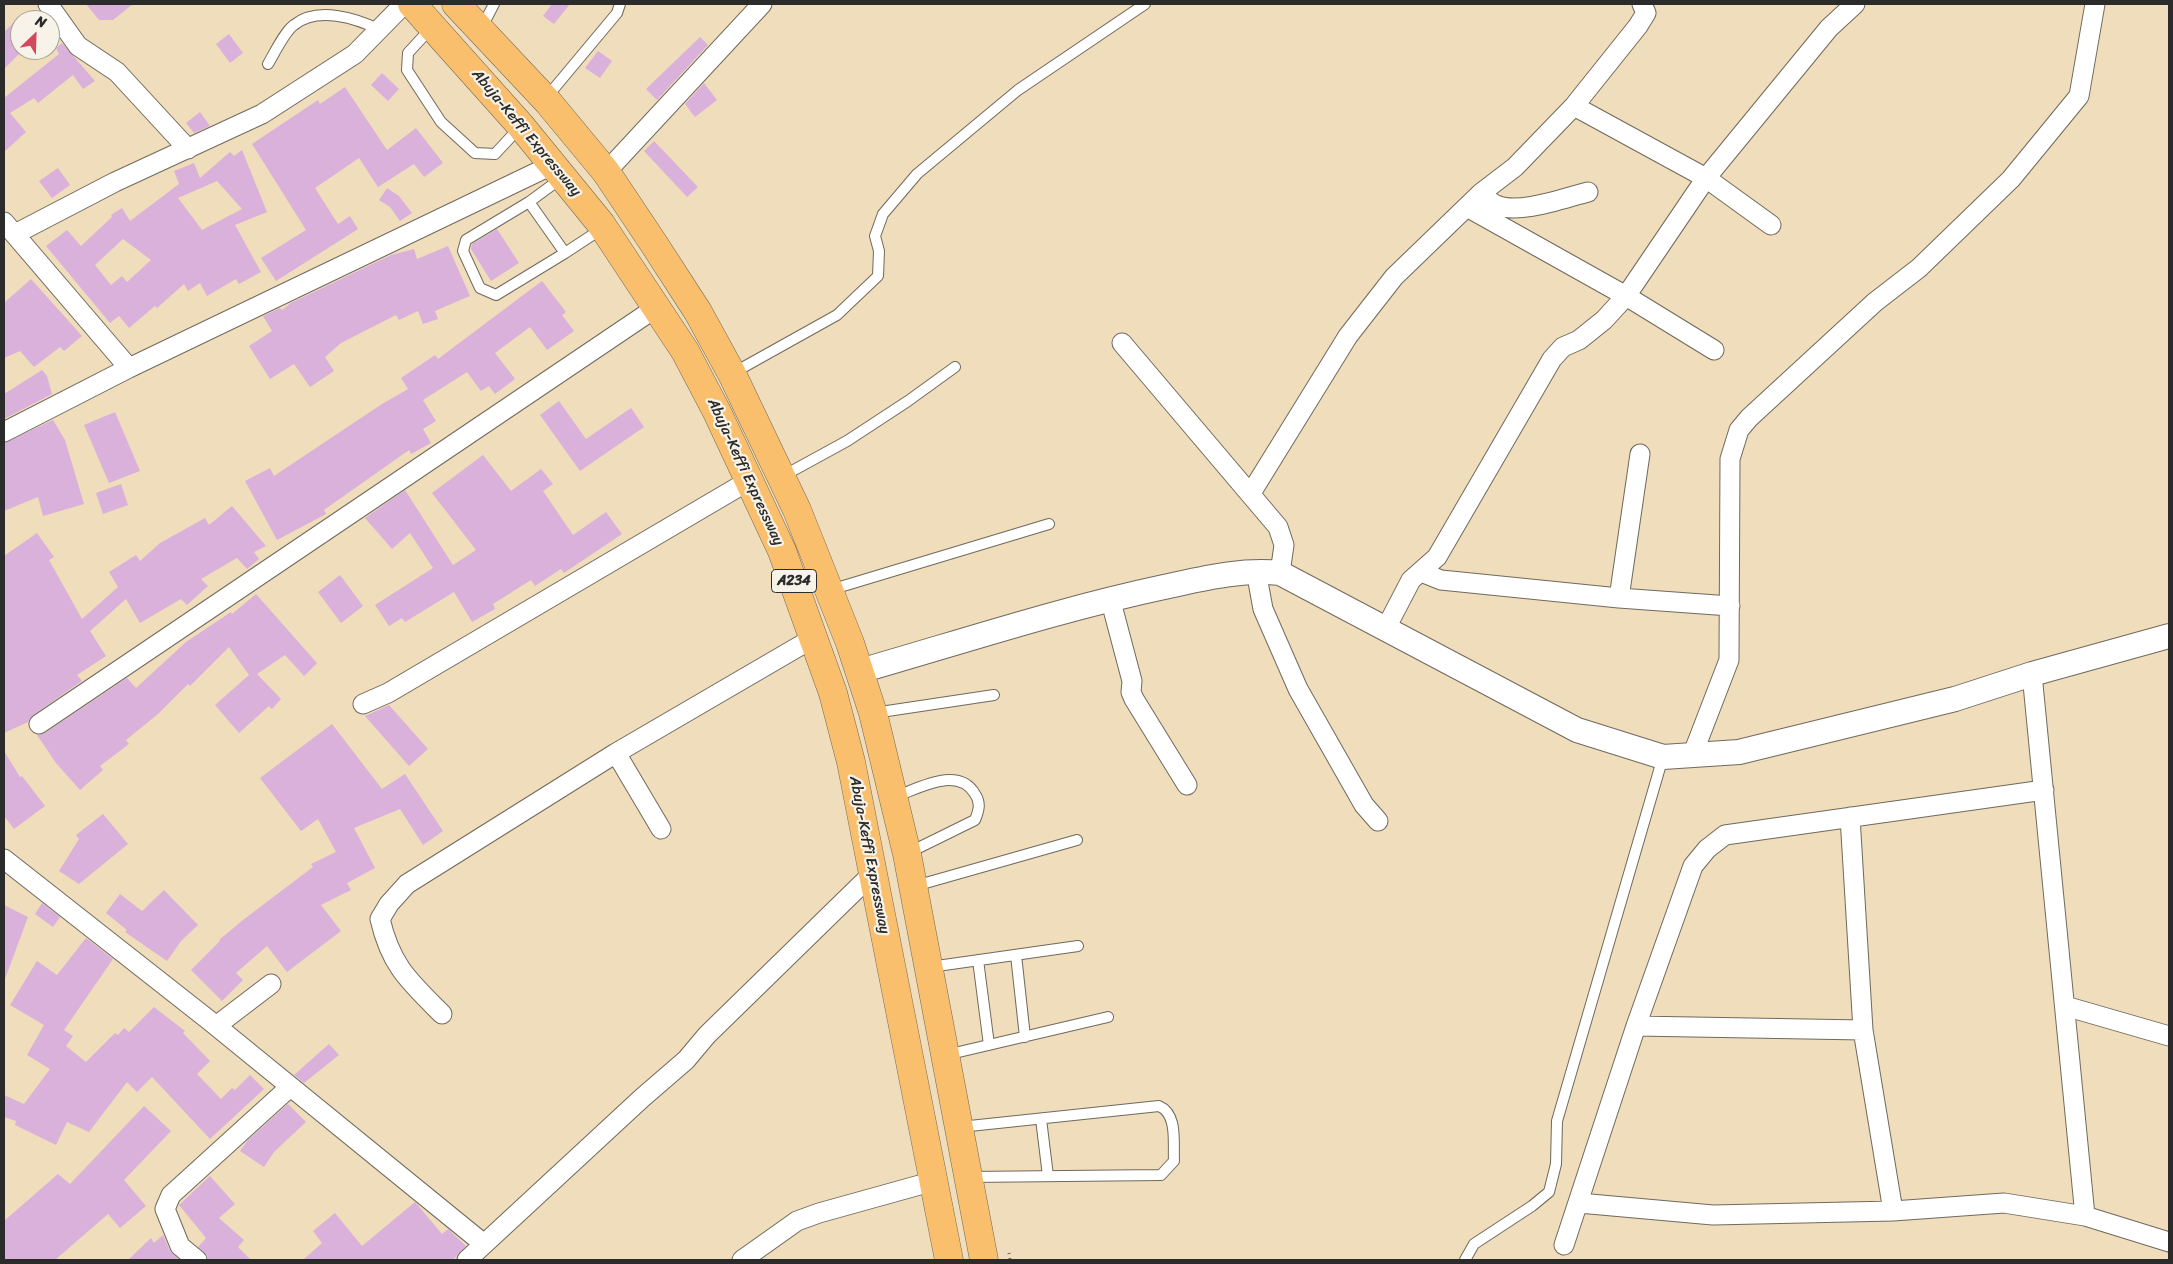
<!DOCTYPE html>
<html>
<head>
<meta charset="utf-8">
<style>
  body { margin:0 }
  #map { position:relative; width:2173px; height:1264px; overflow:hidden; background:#efddbb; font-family:Sriracha,sans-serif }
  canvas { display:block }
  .frame { position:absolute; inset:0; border:5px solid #2b2b2b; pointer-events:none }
  .north { position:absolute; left:10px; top:10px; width:50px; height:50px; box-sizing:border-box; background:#f7f3e8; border:1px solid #a5a39c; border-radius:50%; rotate:24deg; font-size:14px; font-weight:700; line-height:20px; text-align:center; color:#2b2b2b }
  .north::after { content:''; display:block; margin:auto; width:18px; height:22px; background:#d1495b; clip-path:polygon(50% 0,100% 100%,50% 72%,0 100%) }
</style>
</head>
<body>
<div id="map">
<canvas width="2173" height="1264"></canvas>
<div class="frame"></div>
<div class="north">N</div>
</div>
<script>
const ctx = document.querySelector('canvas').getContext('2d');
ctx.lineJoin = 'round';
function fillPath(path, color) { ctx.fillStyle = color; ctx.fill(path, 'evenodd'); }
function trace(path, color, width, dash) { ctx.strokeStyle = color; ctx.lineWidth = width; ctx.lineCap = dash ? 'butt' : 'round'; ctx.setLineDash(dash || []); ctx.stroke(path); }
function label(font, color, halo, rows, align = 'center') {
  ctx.font = font + ' Sriracha,sans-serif'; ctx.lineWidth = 4.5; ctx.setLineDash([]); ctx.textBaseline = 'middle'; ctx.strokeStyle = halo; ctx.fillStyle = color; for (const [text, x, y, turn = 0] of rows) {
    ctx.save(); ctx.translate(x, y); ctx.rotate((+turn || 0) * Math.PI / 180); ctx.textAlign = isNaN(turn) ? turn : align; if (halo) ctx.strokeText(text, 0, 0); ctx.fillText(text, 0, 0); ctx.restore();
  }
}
fillPath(new Path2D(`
  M86,4h47l-20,16h-14z
  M552,4h18l-16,20 -11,-8z
  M20,17v36l-16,16v-37z
  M229,34l14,19 -13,10 -14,-19z
  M700,37l8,8 -51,55 -11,-11z
  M62,43l33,38 -12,8 -10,-14 -35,28 -4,-5 -24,15 16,19 -22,20v-54l55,-44 -3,-6z
  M598,51l14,10 -12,17 -15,-10z
  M382,73l17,16 -11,12 -17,-16z
  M704,83l13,17 -22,17 -10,-13z
  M345,87l42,63 29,-22 27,35 -19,14 -10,-13 -36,23 -19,-29 -44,30 23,36 12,-8 8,13 -82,52 -15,-23 45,-28 -54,-86 66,-44 2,4z
  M200,112l10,14 -16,7 -8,-10z
  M654,141l44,46 -11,10 -43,-46z
  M242,150l25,62 -32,13 26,47 -22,12 -3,-5 -29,17 -7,-13 -12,8 -4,-7 -27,24 -2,-2 -26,22 -10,-12 -9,7 -64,-77 21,-16 14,16 31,-29 -1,-2 11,-7 8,13 49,-37 -5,-13 20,-8 6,15 30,-26 4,4zM217,181l25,28 -40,21 -24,-32zM123,239l28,21 -24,22 -5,-6 -11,9 -16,-20z
  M58,168l12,17 -18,13 -13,-17z
  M387,188l12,8 13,17 -12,8 -10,-14 -11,-7z
  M497,229l22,34 -28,18 -20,-32 1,-5z
  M448,246l22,50 -35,15 3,8 -15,5 -5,-13 -19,9 -3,-5 -55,28 -16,14 9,14 -24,16 -16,-23 -24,15 -21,-33 23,-15 -9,-15 17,-8 2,2 9,-7 100,-48 23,-6 3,10z
  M31,279l51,57 -18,15 -4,-4 -26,20 -14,-16 -16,7v-55z
  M542,281l24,31 -4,3 12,16 -27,19 -17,-23 -35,26 20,26 -20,15 -6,-8 -8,5 -14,-19 -44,28 13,21 -13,8 8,14 -20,11 -2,-4 -85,60 2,4 -49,26 -32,-59 25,-13 4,8 108,-72 26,-15 -7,-11 34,-23 3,4z
  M42,370l5,6 5,18 -48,25v-25z
  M559,401l27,38 45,-31 13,19 -64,44 -40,-56z
  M115,412l25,59 -31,12 -25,-58z
  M53,420l12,20 19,64 -41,12 -5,-19 -34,14v-68z
  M483,455l28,36 30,-22 12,15 -10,7 30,44 33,-23 16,22 -58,39 -3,-4 -26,17 -4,-6 -38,24 2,5 -23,13 -18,-30 -49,30 -3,-4 -13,8 -14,-21 58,-37 -23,-35 -18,16 -27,-31 40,-28 48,75 23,-15 -44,-57z
  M121,484l7,21 -25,9 -7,-21z
  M232,506l34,40 -12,6 5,7 -12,10 -10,-11 -36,21 7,7 -21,19 -6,-6 -41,24 -14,-24 -36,32 16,25 -29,19 5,6 -49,34 -5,7 -24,11v-177l33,-23 17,24 -5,3 33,59 36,-32 -9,-15 27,-17 4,6 20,-18 45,-25 4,7z
  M340,575l23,31 -22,17 -23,-31z
  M256,594l61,69 -13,13 -19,-21 -28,19 24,25 -9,10 -3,-3 -30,27 -24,-28 34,-30 -20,-28 -39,39 -2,-2 -30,30 -32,26 3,4 -29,22 3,4 -23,20 -24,-27 -19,-28 8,-2 82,-55 9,10 50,-46 45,-30 1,2z
  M389,705l39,44 -19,17 -44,-50z
  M332,724l50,65 23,-15 38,57 -20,14 -23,-36 -46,19 21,40 -28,15 4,7 -30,15 20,26 -54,41 -20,-26 -31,27 7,7 -21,21 -31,-31 29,-29 -1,-1 24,-20 70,-53 -2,-3 25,-12 -18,-33 -17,12 -41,-53z
  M4,751l16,26 2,-1 23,30 -31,23 -10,-13z
  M103,814l25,30 -49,40 -20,-13 20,-32 -3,-4z
  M164,890l34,35 -17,16 -14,20 -42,-29 2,-2 -21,-17 14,-19 22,17z
  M42,903l18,14 -7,10 -18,-13z
  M4,905l24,12 -23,62h-1z
  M86,938l27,21 -49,71 9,6 -7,10 20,16 29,-29 3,2 6,-7 5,4 25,-25 31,24 -2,2 27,28 -13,13 24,25 11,-11 3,2 15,-15 14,14 -54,50 -58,-62 -15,15 -10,-10 -38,50 -22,-10 -11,23 -41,-20 1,-4 -12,-4v-22l20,9 26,-35 -23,-14 17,-30 -34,-20 27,-44 20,14z
  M329,1044l10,11 -35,28 -10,-8z
  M288,1104l18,18 -32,30 -10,15 -24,-16 8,-11z
  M144,1106l27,25 -47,49 22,26 -26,22 -12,-14 -53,46h-51v-39l54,-47 12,10z
  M210,1176l25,28 -16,14 25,22 -6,7 13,13h-43l-1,-4 -9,-9 8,-9 -27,-33z
  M415,1202l27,32 6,-5 18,17 -13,14h-150l19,-17 -9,-12 22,-18 27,33z
  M163,1235l7,16 10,9h-52l23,-22 3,5z`), '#dab1db');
const service = new Path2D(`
  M431,28l-23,25 -1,17 34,52 34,31 20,1 25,-27
  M481,29l13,-25
  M268,64c6,-10 17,-33 26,-39 23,-19 62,-7 86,5
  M546,98l71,-85 3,-9
  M563,177l-34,25 36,51 38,-25
  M529,202l-63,38 -3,11 17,37 16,7 69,-42
  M733,373l104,-58 41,-39 1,-25 -4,-15 8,-22 34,-40 101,-84 127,-86
  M783,476l64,-35 61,-40 47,-34
  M830,590l219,-66
  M874,713l120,-18
  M894,797c24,-8 64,-32 81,-3 6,9 4,16 0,26l-67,33
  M915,886l162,-46
  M1016,955l9,82
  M978,960l11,85
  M930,967l148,-21
  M946,1055l162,-38
  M1041,1119l7,57
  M960,1127l199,-21c19,8 14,37 15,55l-13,14 -192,2
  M1465,1260l9,-16 58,-38 17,-14 7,-28 1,-43 106,-364`);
const minor = new Path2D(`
  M48,4l30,42 39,26 71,77
  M1574,106l132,72 65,47
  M606,172l156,-168
  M1481,193c5,4 10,10 15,12 23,10 68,-7 92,-13
  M1467,207l159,89 88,54
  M4,222l125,146
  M15,234l100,-52 147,-68 93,-60 49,-50
  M1122,343l156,184 6,18 -4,28
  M4,432l125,-64 425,-204
  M1251,493l97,-157 46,-59 87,-84 34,-26 59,-61 64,-80 8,-13 -4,-9
  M1256,571l7,38 35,80 66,116 14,16
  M1421,572l20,8 178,18 111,8
  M1110,598l22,83 -1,11 3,7 53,86
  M1619,598l21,-144
  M1386,628l25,-48 26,-23 115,-198 11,-12 16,-7 25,-20 22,-24 80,-118 123,-150 26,-24
  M2032,674l53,542
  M363,704l25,-11 362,-213
  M39,724l618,-417
  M616,753l45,76
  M1692,756l37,-96 1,-201 9,-29 10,-12 126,-116 44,-34 92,-89 68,-83 16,-92
  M1850,817l13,213 30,181
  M4,859l206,162 274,223
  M2065,1006l104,30
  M442,1014c-33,-33 -51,-48 -62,-95l9,-15 18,-20 209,-131 199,-116
  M216,1026l55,-42
  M1636,1026l227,4
  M1579,1203l134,12 180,-4 111,-8 81,13 84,26
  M1564,1245l72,-219 57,-160 14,-17 18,-14 319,-45
  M197,1260l-17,-14 -15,-37 6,-14 119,-108
  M467,1260l175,-162 44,-38 21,-25 166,-162
  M742,1260l55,-39 22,-8 115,-32`);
const tertiary = new Path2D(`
  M860,671c101,-29 201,-62 304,-84 38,-8 76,-18 116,-14l297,157 86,27 76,-5 216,-53 77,-25 137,-38`);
const trunk = new Path2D(`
  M412,4l109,122 80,98 84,127 32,61 65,139 51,142 18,69 98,498
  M456,4l92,98 58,70 48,72 44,68 34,62 65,136 53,133 23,70 34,141 77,406`);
trace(service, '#70695d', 12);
trace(minor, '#70695d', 21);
trace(tertiary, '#70695d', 26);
trace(trunk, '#70695d', 29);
trace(new Path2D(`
  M1009,1253l1,7`), '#70695d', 3, [1, 4]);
trace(service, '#fff', 10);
trace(minor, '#fff', 19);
trace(tertiary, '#fff', 24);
trace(trunk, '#f9bf6d', 28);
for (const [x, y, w] of [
  [794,581,45]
]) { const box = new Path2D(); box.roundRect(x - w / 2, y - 11.5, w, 23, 4); ctx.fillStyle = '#f7f3e8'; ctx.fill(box); trace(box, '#2b2b2b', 1); }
label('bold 14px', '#2b2b2b', null, [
  ["A234",794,581]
]);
label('15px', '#2b2b2b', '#f7f3e8', [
  ["Abuja-Keffi Expressway",526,133,50],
  ["Abuja-Keffi Expressway",745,472,65],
  ["Abuja-Keffi Expressway",869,855,79]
]);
</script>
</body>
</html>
